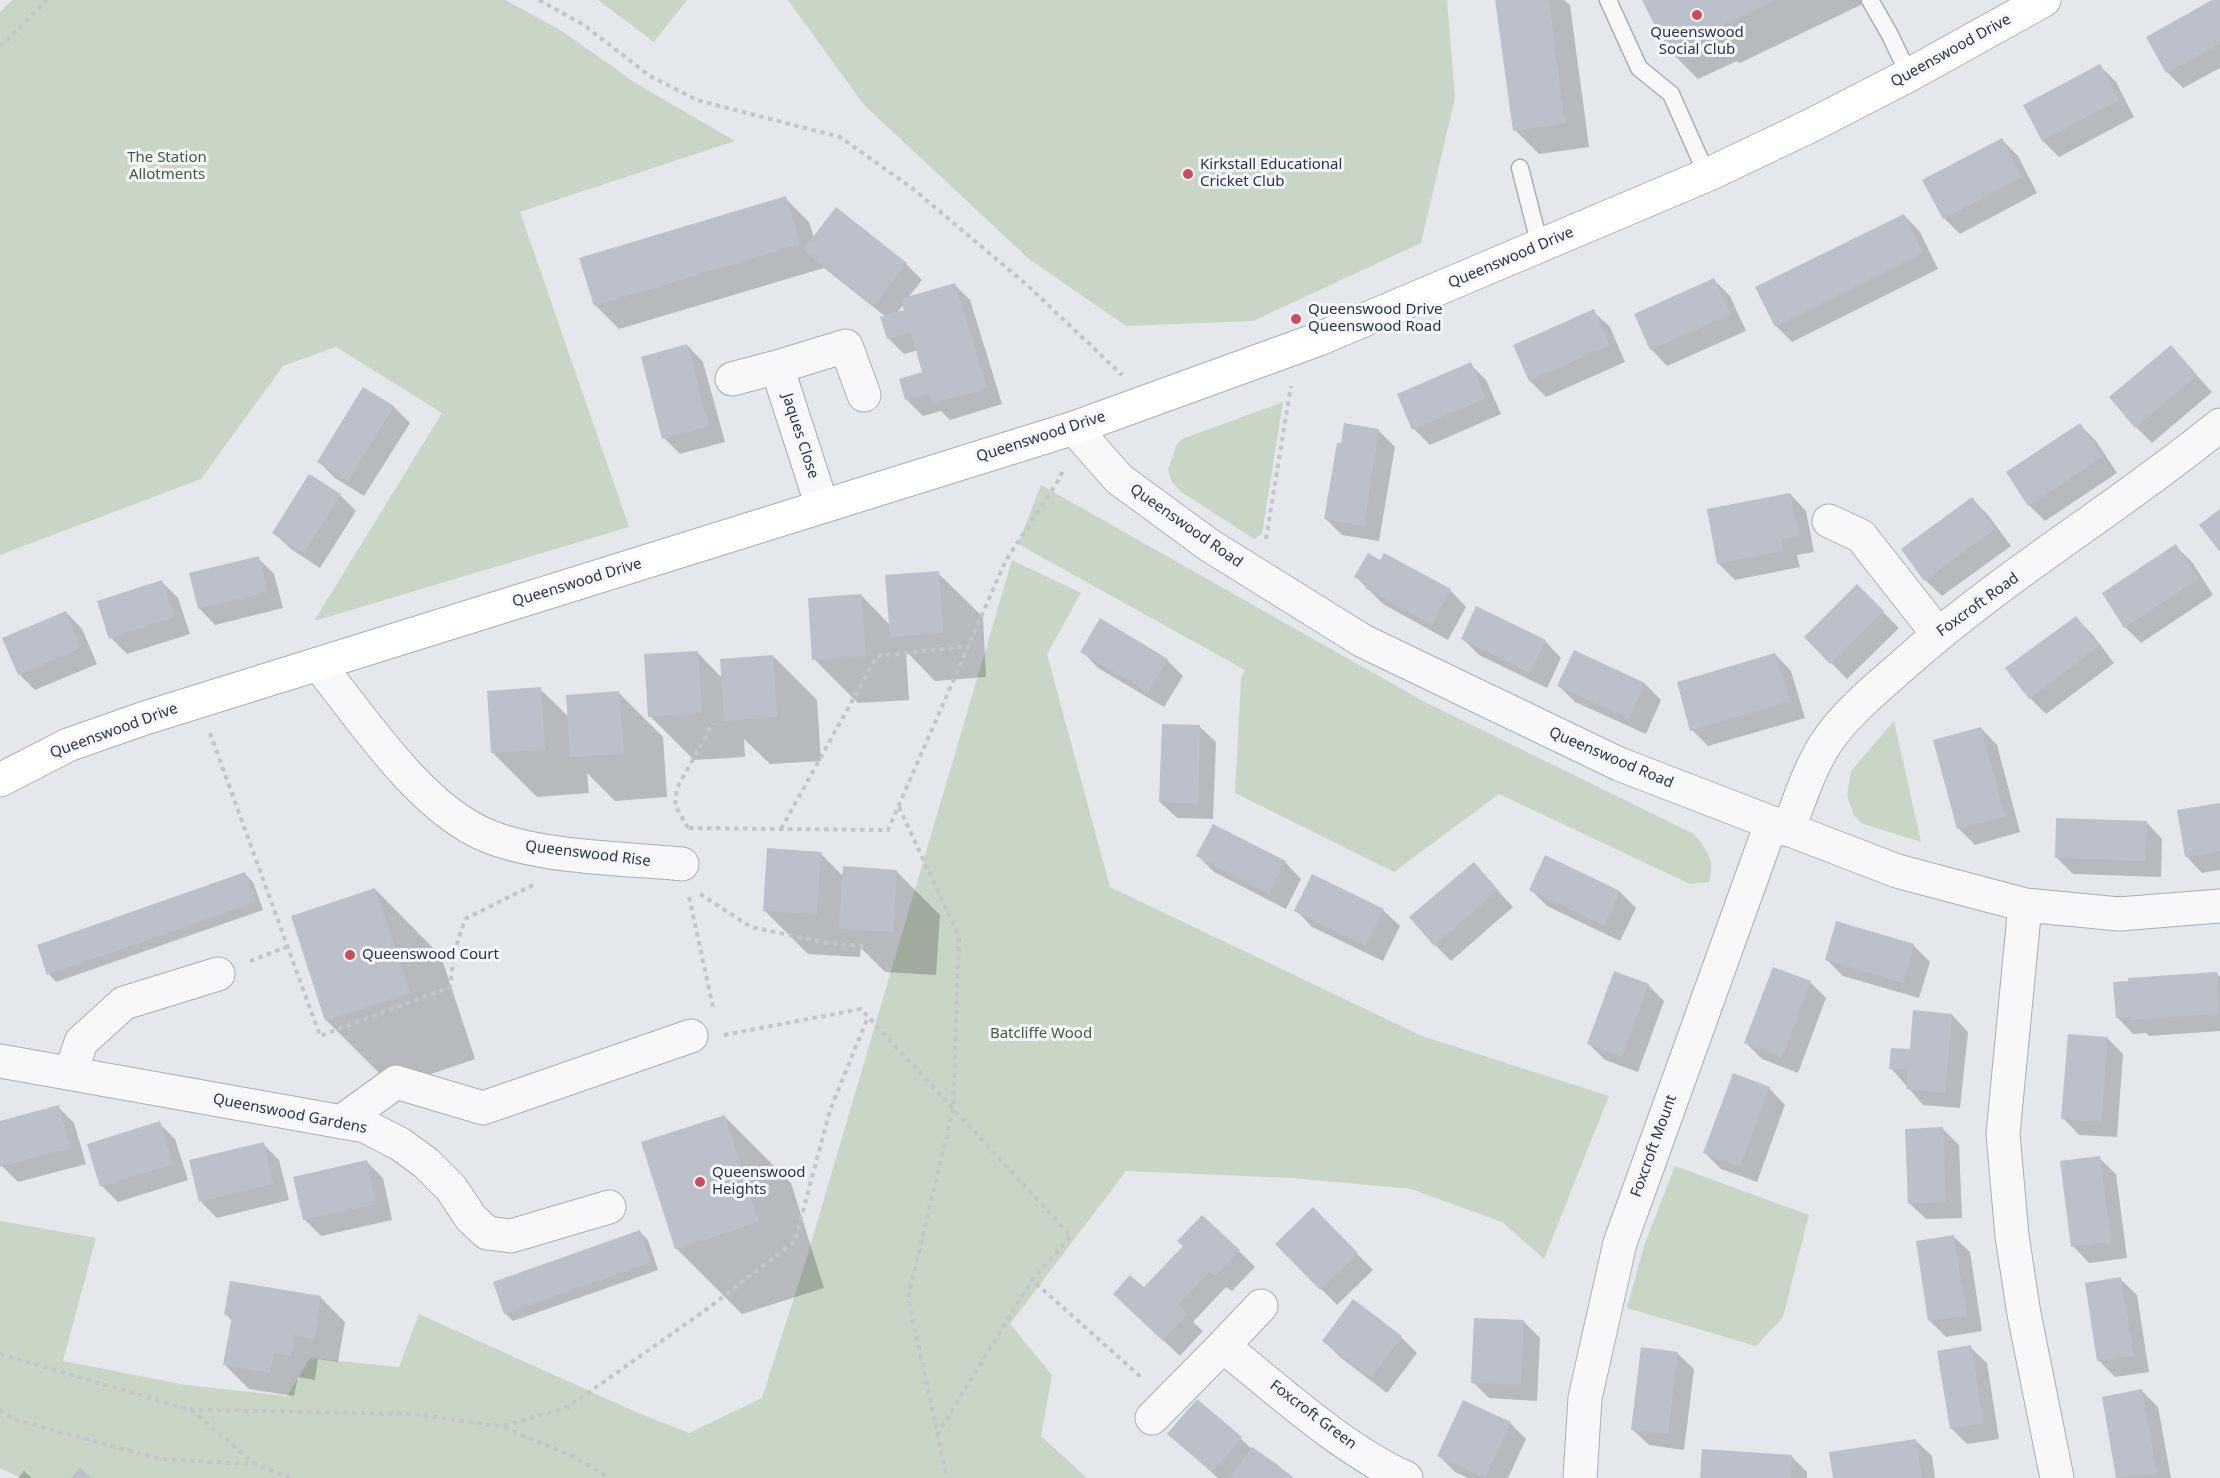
<!DOCTYPE html>
<html>
<head>
<meta charset="utf-8">
<style>
  body { margin:0 }
  canvas { display:block; background:#e4e7ec }
</style>
</head>
<body>
<canvas width="2220" height="1478"></canvas>
<script>
const ctx = document.querySelector('canvas').getContext('2d');
ctx.lineJoin = 'round';
function fillPath(path, color) { ctx.fillStyle = color; ctx.fill(path, 'evenodd'); }
function trace(path, color, width, dash) { ctx.strokeStyle = color; ctx.lineWidth = width; ctx.lineCap = dash ? 'butt' : 'round'; ctx.setLineDash(dash || []); ctx.stroke(path); }
function label(font, color, halo, rows, align = 'center') {
  ctx.font = font + ' "Noto Sans",sans-serif'; ctx.lineWidth = 6; ctx.setLineDash([]); ctx.textBaseline = 'middle'; ctx.strokeStyle = halo; ctx.fillStyle = color; for (const [text, x, y, turn = 0] of rows) {
    ctx.save(); ctx.translate(x, y); ctx.rotate((+turn || 0) * Math.PI / 180); ctx.textAlign = isNaN(turn) ? turn : align; if (halo) ctx.strokeText(text, 0, 0); ctx.fillText(text, 0, 0); ctx.restore();
  }
}
fillPath(new Path2D(`
  M12,0h493l57,31 75,53 98,57 -215,71 109,315 -315,94 128,-208 -106,-66 -53,19 -82,113 -201,76v-543z
  M598,0h89l-33,42z
  M788,0h659l8,98 -34,145 -168,78 -127,5 -97,-67 -165,-154z
  M1283,402l-21,132 -8,5 -74,-48 -8,-9 -4,-12 8,-24 6,-7z
  M1041,485l382,216 271,133c13,16 22,27 15,48l-19,2 -191,-90 -105,78 -159,-79 6,-114 4,-9 -227,-126z
  M1012,560l69,33 -34,61 63,233 312,149 187,60 -65,163 -42,-37 -91,-33 -119,-11 -166,-7 -116,153 42,51 -11,61 46,42h-1066l-21,-10v-247l96,17 -33,123 123,24 101,11 23,-38 89,9 20,-53 217,98 53,21 73,-35 44,-138z
  M1894,721l27,121 -60,-19 -7,-8 -7,-19 4,-25z
  M1675,1166l134,49 -26,102 -27,29 -129,-38 17,-62z`), '#c9d6c5');
fillPath(new Path2D(`
  M1497,0h67l6,5 19,142 -50,7 -24,-24z
  M1644,0h227l-131,63 -3,-2 -39,18 -31,-31z
  M2214,0h6v68l-37,20 -16,-16z
  M2100,66l16,16 18,35 -75,40 -16,-16 -18,-36z
  M2002,140l16,16 19,37 -77,41 -16,-16z
  M785,198l24,24 5,16 92,26 16,16 -14,18 46,-14 16,16 32,104 -52,16 -9,-9 -18,5 -16,-16 -6,-20 23,-7 -6,-23 -14,4 -16,-16 -2,-21 -62,-49 -205,61 -24,-24zM904,304l2,7 -9,2z
  M1904,215l16,17 18,37 -146,73 -16,-16z
  M1714,280l16,16 16,35 -79,35 -16,-17z
  M1593,311l17,16 15,35 -79,35 -16,-16 -15,-35z
  M687,345l16,17 22,80 -45,12 -16,-16z
  M2171,347l41,45 -60,51 -16,-16z
  M1470,364l16,16 15,34 -71,31 -16,-16z
  M364,389l30,18 16,16 -46,73 -29,-18 -16,-16z
  M2080,425l16,16 21,32 -72,48 -16,-16z
  M1378,430l17,17 -16,94 -37,-6 -16,-16z
  M1790,494l16,17 8,41 -17,3 3,12 -65,13 -17,-17z
  M340,495l16,16 -36,57 -29,-19 -17,-16z
  M1972,499l16,16 23,31 -69,50 -17,-16 -22,-31z
  M2175,546l17,16 21,33 -72,48 -16,-16z
  M258,558l16,16 9,34 -68,17 -16,-17z
  M1381,562l69,28 16,17 -18,33 -65,-36 -27,-27z
  M938,573l45,44 3,60 -51,4 -29,-30 3,49 -51,3 -44,-44 47,-64 29,30z
  M162,582l16,16 12,36 -63,20 -16,-16z
  M1857,586l42,42 -52,51 -41,-42z
  M66,612l16,17 15,35 -62,26 -16,-16z
  M2076,618l16,16 22,29 -68,51 -16,-16z
  M1463,639l82,2 16,17 -14,30 -68,-33z
  M1082,651l85,9 16,16 -19,31 -66,-39z
  M697,652l25,26 51,-22 44,44 4,61 -51,3 -26,-25 1,18 -51,3 -44,-44z
  M1574,652l71,32 16,16 -15,34 -71,-32 -16,-16z
  M1775,654l16,17 14,47 -97,28 -16,-16z
  M540,689l29,28 50,-24 44,44 4,60 -52,4 -28,-28 2,20 -52,4 -44,-44z
  M1199,726l17,16 -3,77 -36,-1 -17,-16z
  M1981,728l16,17 23,87 -45,13 -17,-17z
  M2220,804v66l-18,3 -16,-17z
  M2146,822l16,17 -1,38 -88,-3 -16,-16z
  M820,853l24,24 52,-6 44,44 -4,60 -51,-3 -24,-24 -1,9 -52,-3 -44,-44z
  M1198,856l87,6 16,17 -15,30 -72,-37z
  M1546,857l74,35 16,16 -16,33 -73,-35 -16,-16z
  M1473,864l40,43 -62,54 -16,-16z
  M245,874l8,8 10,28 -207,72 -7,-8 -10,-28z
  M375,889l66,67 34,103 -82,28 -66,-66 -34,-104z
  M1296,910h87l17,16 -17,35 -71,-34z
  M1837,923l77,23 16,16 -11,36 -76,-22 -17,-17z
  M2216,973l4,4v54l-71,5 -3,-3 -13,1 -16,-17z
  M1810,982l16,16 -28,75 -36,-14 -16,-16z
  M1648,985l16,16 -26,71 -33,-12 -16,-16z
  M1952,1015l16,17 -8,76 -37,-3 -32,-37z
  M2107,1038l16,16 -6,83 -38,-2 -16,-17z
  M1769,1088l16,17 -28,77 -36,-13 -16,-16z
  M58,1107l16,16 12,41 -68,18 -16,-16 -2,-43z
  M725,1117l66,66 33,105 -82,26 -66,-66z
  M159,1123l16,16 13,41 -70,22 -16,-16z
  M1943,1129l16,16 3,73 -36,1 -17,-16z
  M263,1144l16,16 10,40 -72,18 -16,-16z
  M2099,1158l17,16 11,84 -38,5 -16,-17z
  M367,1162l16,16 9,42 -71,16 -17,-17z
  M1313,1209l60,61 -36,35 -60,-61z
  M640,1232l8,8 10,30 -145,51 -8,-8z
  M1953,1236l17,16 12,79 -36,6 -16,-16 -13,-79z
  M1239,1251l16,16 -23,24 -6,-4 -33,35 10,9 -23,25 -49,-46 13,-21z
  M2120,1279l17,16 12,77 -34,5 -16,-16z
  M321,1298l24,24 -7,40 -20,-3 -3,21 -17,-3 -4,19 -45,-7 -24,-24 7,-44 -6,-7z
  M1353,1301l48,36 16,16 -30,40 -47,-36 -16,-16z
  M1524,1322l16,16 -3,63 -48,-3 -16,-16z
  M1970,1347l17,16 12,76 -32,5 -16,-16z
  M1677,1353l17,16 -10,81 -35,-5 -17,-16z
  M2142,1391l16,16 13,71h-53l-14,-80z
  M1198,1401l54,48 39,29h-73l-49,-44z
  M1510,1423l16,16 -18,39h-40l-13,-6 -16,-16z
  M1915,1440l17,16 3,22h-100z
  M1791,1456l16,16v6h-106z
  M24,1471l8,7h-14z`), '#0003');
fillPath(new Path2D(`
  M1495,0h54l16,123 -52,8z
  M1642,0h132l-67,33 -2,-4 -39,19z
  M2212,0h8v43l-54,30 -20,-36z
  M2100,64l19,36 -77,41 -19,-36z
  M2002,138l20,39 -79,42 -21,-39z
  M786,196l14,48 -206,62 -15,-48z
  M836,207l71,56 -33,43 -71,-56z
  M1904,214l19,39 -148,74 -20,-40z
  M1714,278l17,36 -81,36 -16,-36z
  M955,283l32,105 -54,16 -4,-11 -24,7 -6,-21 23,-7 -11,-40 -24,7 -7,-22 24,-7 -4,-11z
  M1594,309l16,36 -81,36 -16,-36z
  M687,344l22,82 -47,13 -21,-82z
  M2171,345l26,30 -62,53 -26,-31z
  M1471,362l15,36 -74,32 -15,-36z
  M363,387l31,19 -46,75 -31,-19z
  M1344,423l35,6 -15,97 -40,-7 13,-76h4z
  M2080,423l22,34 -74,49 -22,-34z
  M309,474l32,20 -37,59 -32,-20z
  M1790,493l9,43 -17,3 2,12 -67,13 -10,-55z
  M1972,497l23,32 -71,52 -23,-32z
  M2220,509v43l-21,-27z
  M2176,544l22,35 -74,49 -22,-35z
  M1368,553l12,7 4,-7 67,36 -19,36 -67,-37 2,-4 -13,-7z
  M259,556l9,36 -70,17 -9,-36z
  M939,571l4,62 -53,4 -5,-62z
  M162,580l13,37 -66,22 -12,-38z
  M1857,584l27,27 -54,53 -26,-27z
  M861,594l5,62 -54,4 -4,-62z
  M1476,606l70,34 -16,33 -69,-34z
  M66,611l15,37 -63,27 -16,-37z
  M2076,616l23,30 -70,53 -24,-31z
  M1100,618l68,41 -20,33 -68,-40z
  M1574,650l71,33 -16,36 -72,-33z
  M698,651l4,62 -54,4 -4,-63z
  M1775,653l15,48 -100,30 -13,-49z
  M773,655l4,62 -53,4 -4,-62z
  M541,687l4,63 -54,3 -4,-62z
  M619,691l5,63 -54,3 -4,-62z
  M1162,724l38,1 -2,79 -39,-2z
  M1981,727l24,89 -48,13 -24,-89z
  M2220,803v48l-35,6 -8,-47z
  M2056,818l91,3 -2,40 -90,-3z
  M1213,824l73,37 -17,33 -73,-38z
  M767,848l54,4 -4,62 -54,-3z
  M1545,855l75,36 -16,35 -75,-36z
  M1474,862l24,28 -64,56 -25,-29z
  M843,866l54,4 -4,62 -54,-3z
  M245,872l11,30 -209,73 -10,-30z
  M1312,874l72,35 -18,37 -72,-35z
  M375,888l35,105 -85,28 -34,-105z
  M1836,921l78,23 -11,39 -78,-23z
  M1773,967l38,14 -29,77 -38,-15z
  M1614,971l35,13 -27,73 -35,-13z
  M2217,972l2,42 -88,6v-3l-15,1 -3,-36 15,-1v-3z
  M1913,1010l39,4 -7,79 -39,-4 2,-19 -19,-1 2,-21 19,1z
  M2068,1034l40,3 -7,85 -40,-3z
  M1733,1073l37,14 -30,80 -37,-14z
  M59,1105l11,43 -70,19v-46z
  M725,1115l34,107 -84,27 -34,-107z
  M160,1121l13,43 -73,23 -13,-43z
  M1943,1127l3,75 -38,2 -3,-75z
  M264,1142l9,42 -74,18 -10,-42z
  M2100,1156l11,86 -40,5 -11,-86z
  M367,1160l9,44 -73,16 -10,-43z
  M1313,1207l45,46 -38,37 -45,-46z
  M1202,1215l38,35 -25,26 -6,-4 -31,33 10,9 -25,27 -50,-47 17,-19 14,12 39,-41 -6,-5z
  M640,1230l11,32 -147,52 -11,-32z
  M1954,1235l13,81 -39,5 -12,-80z
  M2121,1277l13,79 -37,5 -12,-78z
  M230,1281l91,15 -7,43 -20,-4 -3,21 -17,-3 -4,20 -47,-8 9,-49 -8,-1z
  M1353,1299l49,37 -31,42 -49,-37z
  M1474,1318l50,2 -3,65 -50,-2z
  M1971,1345l13,78 -34,6 -13,-78z
  M1641,1347l37,5 -10,82 -37,-4z
  M2142,1389l15,85 -41,4 -14,-81z
  M1197,1399l45,38 -30,35 -45,-38z
  M1463,1400l48,22 -26,56 -48,-22z
  M1916,1439l6,39h-89l-4,-26z
  M1252,1447l23,16 19,15h-65z
  M1702,1449l90,6 -2,23h-90z
  M80,1468l11,10h-20z`), '#bbc0ca');
const lane = new Path2D(`
  M1608,0l31,68 32,26 36,81
  M1870,0l20,35 19,40
  M1520,168l20,78`);
const street = new Path2D(`
  M732,379l45,-12
  M1074,428l45,51 90,66 154,96 256,123 278,107 128,34 94,9 101,-8
  M822,506l-45,-139 69,-21 18,49
  M1829,521l32,15 77,98
  M318,664c44,54 95,133 157,166 52,28 147,28 207,34
  M1788,830c11,-28 21,-61 38,-87 19,-29 50,-54 76,-77 99,-89 215,-157 318,-241
  M2025,905l-22,229 9,102 12,78 33,164
  M0,1061l365,65 35,18 26,19 25,25 20,30 16,15 24,3 98,-29
  M71,1073l10,-31 43,-39 94,-29
  M341,1122l55,-40 87,26 208,-72
  M1261,1306l-38,40c55,44 119,103 183,132
  M1152,1418l71,-72
  M1580,1478l5,-80 35,-155 151,-419`);
const secondary = new Path2D(`
  M0,780l68,-35 77,-27 929,-290 245,-89 388,-164 103,-49 99,-51 135,-75`);
trace(lane, '#a9aeb7', 19);
trace(street, '#a9aeb7', 35);
trace(secondary, '#a9aeb7', 35);
trace(new Path2D(`
  M539,0l45,25 66,51 47,24 143,37 72,51 115,97 95,90
  M0,47l47,-47
  M1266,539l25,-153
  M210,733l110,303 130,-49 4,-34 11,-34 68,-34
  M899,807l60,130 -6,172 -45,189 39,180
  M688,828l-13,-23 2,-17 36,-65
  M689,828l199,2 118,-270 54,-82 3,-9
  M781,829l96,-173 92,-10
  M700,894l51,33 77,16 36,3
  M689,897l24,110
  M250,961l39,-15
  M724,1035l137,-26 210,227 -39,44 109,97
  M0,1354l191,56 224,4 88,13 71,30 35,21
  M0,1410l13,9 147,40 95,5
  M191,1410l64,54 36,14
  M504,1426l64,-19 139,-98 88,-68 35,-131 38,-93
  M937,1435l95,-155`), '#c2c5cb', 4, [4.5, 4.5]);
trace(lane, '#f7f8fa', 16);
trace(street, '#f7f8fa', 33);
trace(secondary, '#fff', 33);
for (const [x, y, r, color] of [
  [1697,15,6,"#d1495b"],
  [1188,174,6,"#d1495b"],
  [1296,319,6,"#d1495b"],
  [350,955,6,"#d1495b"],
  [700,1182,6,"#d1495b"]
]) { const dot = new Path2D(); dot.arc(x, y, r, 0, 2 * Math.PI); ctx.fillStyle = color; ctx.fill(dot); trace(dot, '#f4f6f9', 2); }
label('15px', '#2b3445', '#f4f6f9', [
  ["Queenswood",1697,33,"center"],
  ["Social Club",1697,50,"center"],
  ["Kirkstall Educational",1200,165],
  ["Cricket Club",1200,182],
  ["Queenswood Drive",1308,310],
  ["Queenswood Road",1308,327],
  ["Queenswood Court",362,955],
  ["Queenswood",712,1173],
  ["Heights",712,1190]
], 'left');
label('15px', '#2b3445', '#f4f6f9', [
  ["Queenswood Drive",1951,51,-29],
  ["Queenswood Drive",1511,258,-23],
  ["Jaques Close",800,436,72],
  ["Queenswood Drive",1041,437,-18],
  ["Queenswood Road",1186,526,35],
  ["Queenswood Drive",577,583,-17],
  ["Foxcroft Road",1978,605,-36],
  ["Queenswood Drive",114,731,-20],
  ["Queenswood Road",1611,758,23],
  ["Queenswood Rise",588,854,7],
  ["Queenswood Gardens",290,1114,11],
  ["Foxcroft Mount",1654,1146,-70],
  ["Foxcroft Green",1313,1415,37]
]);
label('15px', '#3f6138', '#f4f6f9', [
  ["The Station",167,158],
  ["Allotments",167,175],
  ["Batcliffe Wood",1041,1034]
]);
</script>
</body>
</html>
